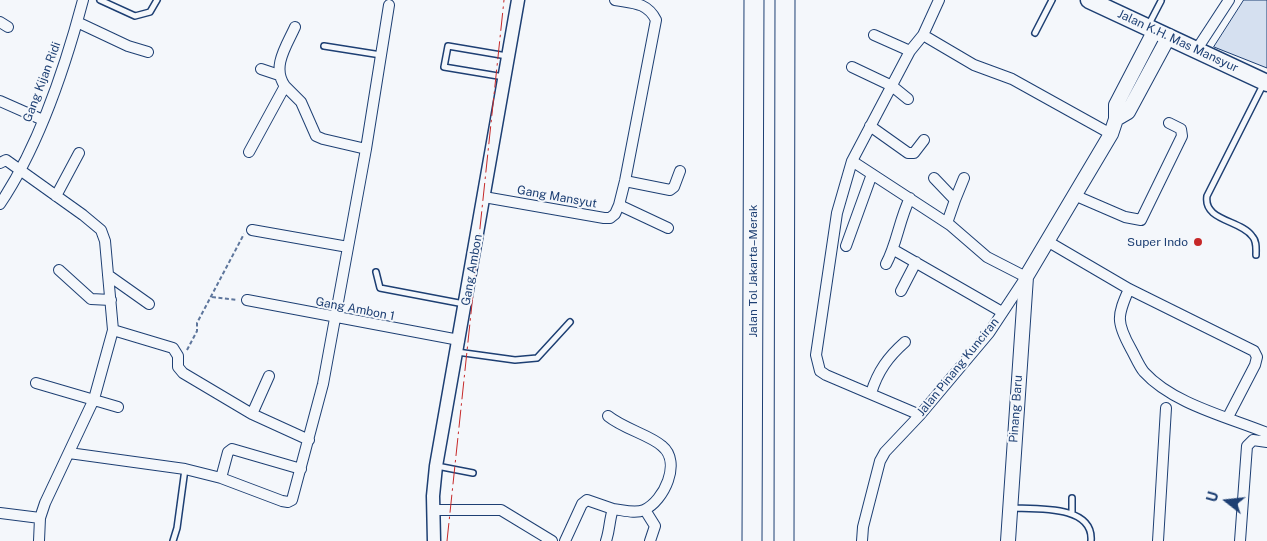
<!DOCTYPE html>
<html>
<head>
<meta charset="utf-8">
<style>
  body { margin:0 }
  #map { position:relative; width:1267px; height:541px; overflow:hidden; background:#f4f7fb; font-family:"Public Sans",sans-serif }
  canvas { display:block }
  .north { position:absolute; left:1202px; top:476px; width:50px; height:50px; -webkit-text-stroke:4px #f4f7fb; paint-order:stroke; rotate:286deg; font-size:14px; font-weight:700; line-height:20px; text-align:center; color:#1d3f73 }
  .north::after { content:''; display:block; margin:auto; width:18px; height:22px; background:#1d3f73; clip-path:polygon(50% 0,100% 100%,50% 72%,0 100%) }
</style>
</head>
<body>
<div id="map">
<canvas width="1267" height="541"></canvas>
<div class="north">U</div>
</div>
<script>
const ctx = document.querySelector('canvas').getContext('2d');
ctx.lineJoin = 'round';
function fillPath(path, color) { ctx.fillStyle = color; ctx.fill(path, 'evenodd'); }
function trace(path, color, width, dash) { ctx.strokeStyle = color; ctx.lineWidth = width; ctx.lineCap = dash ? 'butt' : 'round'; ctx.setLineDash(dash || []); ctx.stroke(path); }
function label(font, color, halo, rows, align = 'center') {
  ctx.font = font + ' "Public Sans",sans-serif'; ctx.lineWidth = 4; ctx.setLineDash([]); ctx.textBaseline = 'middle'; ctx.strokeStyle = halo; ctx.fillStyle = color; for (const [text, x, y, turn = 0] of rows) {
    ctx.save(); ctx.translate(x, y); ctx.rotate((+turn || 0) * Math.PI / 180); ctx.textAlign = isNaN(turn) ? turn : align; if (halo) ctx.strokeText(text, 0, 0); ctx.fillText(text, 0, 0); ctx.restore();
  }
}
const building = new Path2D(`
  M1244,0h23v68l-53,-21z`);
fillPath(building, '#d5e0f0');
trace(building, '#1d3f73', 1);
const service = new Path2D(`
  M100,0l35,16 15,-4 7,-12
  M1148,26l13,-25
  M1035,33l17,-33
  M324,46l57,9
  M504,77l-60,-10 4,-21 59,10
  M1256,255c0,-6 1,-14 -4,-19 -11,-16 -49,-15 -45,-40l56,-111
  M376,272l4,16 84,16
  M457,352l58,8 22,-2 33,-36
  M437,466l36,7
  M1012,508c25,1 82,-3 79,33
  M1072,513v-15
  M173,541l4,-13 8,-59`);
const minor = new Path2D(`
  M0,22l8,5
  M77,22l51,24 20,6
  M874,35l36,16
  M923,35l51,30 38,14 99,55
  M1197,49l32,-49
  M852,67l40,19 16,13
  M261,69l18,6
  M285,86l16,16 15,34 7,3 43,10
  M0,101l43,19
  M870,126l38,27h6l10,-13
  M249,152l36,-66c-14,-19 2,-41 10,-59
  M852,161l98,64 37,32 39,20 -37,56 -69,82 -35,37 -5,9 -17,66 -1,14
  M0,163l6,-3 77,55 18,15 4,11 8,89 -19,69 -49,104 -5,15 -1,23
  M934,178l21,22 -8,23
  M625,181l45,9 4,-3 6,-16
  M1074,195l51,22 16,3 41,-84 -1,-7 -12,-6
  M56,196l23,-43
  M484,197l120,21h6l5,-4 4,-9 6,-24 31,-161c-9,-18 -24,-17 -41,-20
  M955,200l9,-22
  M0,204c39,-58 65,-136 83,-204
  M619,205l49,23
  M252,230l96,17
  M1047,241l82,48 125,62 3,6 -2,8 -27,52
  M846,246l26,-72
  M894,250l108,62
  M886,264c11,-20 13,-44 24,-66
  M59,270l32,29 20,1
  M108,275l41,29
  M1129,289c-12,27 -13,33 2,60 4,7 8,17 13,23 29,32 84,45 123,61
  M901,291l15,-29
  M247,300l212,40
  M113,330l60,18 5,8v11l5,6 69,41 57,26
  M36,383l82,24
  M871,393c7,-22 17,-36 34,-51
  M252,414l17,-38
  M920,415l-94,-40 -6,-4 -4,-16 21,-142 15,-52 58,-110 13,-16 16,-35
  M69,453l116,16 36,9 61,23 6,1 4,-2 31,-116 43,-235 23,-144
  M221,478l7,-26 4,-3 69,20
  M434,510h67l51,31
  M645,510l10,16 -5,15
  M0,513l40,5
  M565,541l17,-37 5,-4 26,9
  M606,541c4,-12 3,-20 7,-32 10,1 22,5 31,1 20,-9 38,-48 18,-64 -12,-11 -38,-17 -54,-30
  M1158,541l8,-133
  M1240,541l7,-95 6,-6 14,2`);
const tertiary = new Path2D(`
  M434,541l-1,-45 3,-30 82,-466`);
const secondary = new Path2D(`
  M1116,119l12,-7 41,-76
  M1008,541l18,-264 85,-143 5,-15v-14l39,-75`);
const primary = new Path2D(`
  M1089,0l178,83`);
const motorway = new Path2D(`
  M752,541l2,-541
  M784,541l1,-541`);
trace(service, '#1d3f73', 8);
trace(minor, '#1d3f73', 12);
trace(tertiary, '#1d3f73', 15);
trace(secondary, '#1d3f73', 16);
trace(primary, '#1d3f73', 19);
trace(motorway, '#1d3f73', 21);
trace(new Path2D(`
  M212,297l25,3
  M187,350l10,-19v-8l47,-89`), '#5e769c', 2, [4, 2.5]);
trace(service, '#f4f7fb', 5);
trace(minor, '#f4f7fb', 10);
trace(tertiary, '#f4f7fb', 12);
trace(secondary, '#f4f7fb', 14);
trace(primary, '#f4f7fb', 16);
trace(motorway, '#f4f7fb', 19);
trace(new Path2D(`
  M447,541l57,-541`), '#c62828', 1, [18, 4, 2.5, 4]);
for (const [x, y, r, color] of [
  [1198,242,5,"#c62828"]
]) { const dot = new Path2D(); dot.arc(x, y, r, 0, 2 * Math.PI); ctx.fillStyle = color; ctx.fill(dot); trace(dot, '#f4f7fb', 2); }
label('12px', '#1d3f73', '#f4f7fb', [
  ["Jalan K.H. Mas Mansyur",1178,41,25],
  ["Gang Kijan Ridi",42,82,-69],
  ["Gang Mansyut",557,197,10],
  ["Gang Ambon",472,270,-80],
  ["Jalan Tol Jakarta–Merak",753,271,-90],
  ["Gang Ambon 1",355,309,11],
  ["Jalan Pinang Kunciran",958,367,-51],
  ["Pinang Baru",1016,409,-86]
]);
label('12px', '#1d3f73', '#f4f7fb', [
  ["Super Indo",1188,242]
], 'right');
</script>
</body>
</html>
